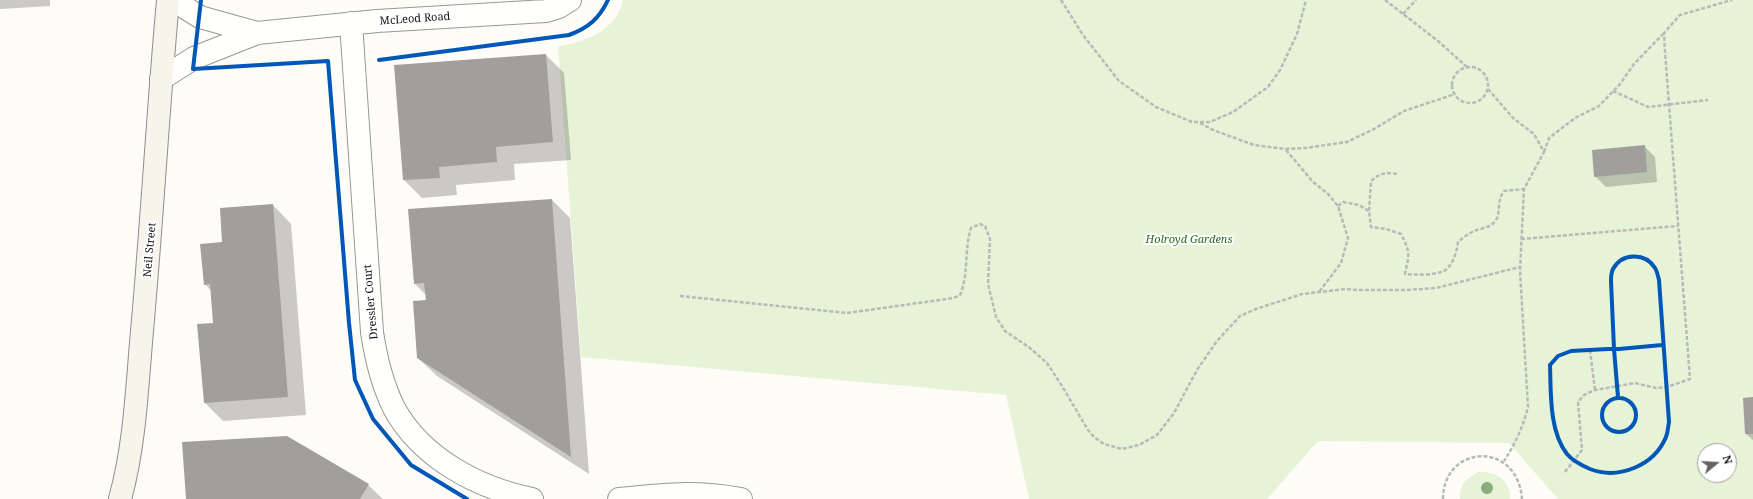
<!DOCTYPE html>
<html>
<head>
<meta charset="utf-8">
<style>
  body { margin:0 }
  #map { position:relative; width:1753px; height:499px; overflow:hidden; background:#fdfcf7; font-family:"Noto Serif",serif }
  canvas { display:block }
  .north { position:absolute; left:1697px; top:443px; width:40px; height:40px; box-sizing:border-box; background:#fff; border:1px solid #a0a0a0; border-radius:50%; rotate:72deg; font-size:11px; font-weight:700; line-height:16px; text-align:center; color:#111 }
  .north::after { content:''; display:block; margin:auto; width:14px; height:18px; background:#646362; clip-path:polygon(50% 0,100% 100%,50% 72%,0 100%) }
</style>
</head>
<body>
<div id="map">
<canvas width="1753" height="499"></canvas>
<div class="north">N</div>
</div>
<script>
const ctx = document.querySelector('canvas').getContext('2d');
ctx.lineJoin = 'round';
function fillPath(path, color) { ctx.fillStyle = color; ctx.fill(path, 'evenodd'); }
function trace(path, color, width, dash) { ctx.strokeStyle = color; ctx.lineWidth = width; ctx.lineCap = dash ? 'butt' : 'round'; ctx.setLineDash(dash || []); ctx.stroke(path); }
function label(font, color, halo, rows, align = 'center') {
  ctx.font = font + ' "Noto Serif",serif'; ctx.lineWidth = 4; ctx.setLineDash([]); ctx.textBaseline = 'middle'; ctx.strokeStyle = halo; ctx.fillStyle = color; for (const [text, x, y, turn = 0] of rows) {
    ctx.save(); ctx.translate(x, y); ctx.rotate((+turn || 0) * Math.PI / 180); ctx.textAlign = isNaN(turn) ? turn : align; if (halo) ctx.strokeText(text, 0, 0); ctx.fillText(text, 0, 0); ctx.restore();
  }
}
fillPath(new Path2D(`
  M623,0h1130v499h-195l-49,-56 -191,-2 -51,58h-238l-23,-104 -425,-38 -23,-311c28,-4 58,-15 65,-46zM1705,451h24v24h-24z
  M1479,472c17,-1 32,9 31,27h-50c-1,-14 8,-22 19,-27z`), '#e7f3d7');
fillPath(new Path2D(`
  M0,0h50v6l-50,3z
  M546,55l18,18 7,87 -57,4 1,16 -59,5 1,10 -35,3 -18,-18 -9,-114z
  M1644,146l11,11 2,25 -51,5 -11,-11z
  M552,200l18,18 19,256 -152,-98 -19,-18 9,-57 -1,-6 -11,-11z
  M273,205l18,19 15,191 -83,6 -18,-18 9,-79 -3,-33 -6,-7 18,-41z
  M1753,398v42l-7,-6z
  M368,485l15,14h-196z`), '#0003');
fillPath(new Path2D(`
  M546,54l7,88 -57,5 1,15 -58,5 1,11 -37,2 -9,-115z
  M1645,145l2,27 -53,5 -2,-27z
  M552,199l19,258 -154,-99 -4,-57 13,-1 -2,-17 -10,1 -6,-75z
  M273,204l15,193 -84,6 -7,-79 16,-1 -3,-39 -6,1 -4,-41 22,-2 -2,-34z
  M1753,397v37h-8l-2,-36z
  M287,436l82,48 -9,15h-174l-4,-57z`), '#a19f9c');
const minor = new Path2D(`
  M173,0l27,17 57,16
  M351,23l21,309c4,27 10,52 22,76 27,50 84,80 138,91
  M161,79l33,-21 63,-25 120,-12 169,-10 13,-4 11,-7
  M619,499c44,-5 77,-8 122,0`);
const secondary = new Path2D(`
  M120,499c15,-54 17,-112 22,-168 10,-110 16,-221 26,-331`);
trace(minor, '#979795', 24);
trace(secondary, '#8e8d8b', 24);
trace(new Path2D(`
  M1061,0l22,35 36,46 37,26 36,15h18l23,-10 35,-25 12,-17 17,-36 9,-34
  M1385,0l53,41 29,26
  M1403,14l13,-14
  M1452 85a18 18 0 1 1 36 0a18 18 0 1 1-36 0Z
  M1488,89l25,29 21,16 10,18 -20,37 -4,82 8,136c-5,20 -13,37 -24,54
  M1613,91l35,16 60,-7
  M1200,123l13,7 41,15 31,4 20,-1 42,-6 27,-13 30,-18 51,-17
  M1286,150l27,32 15,12 10,12 10,32 -7,25 -22,29
  M1544,152l5,-14 26,-20 24,-12 21,-22 14,-20 30,-31
  M1397,174c-11,-2 -17,-1 -26,7l-2,30 2,16 15,2 15,5c10,19 8,20 4,40 10,1 36,2 43,-6 6,-7 9,-18 10,-26 5,-4 10,-8 16,-11 7,-3 17,-3 22,-11 5,-8 0,-18 8,-29l20,-2
  M1338,206l5,-4 16,3 10,6
  M1521,239l157,-13
  M680,296l167,17 107,-15 6,-3c9,-21 4,-45 11,-67l9,-4 5,2 5,13 -2,45 8,33 9,14 25,17 17,15 15,23 26,44 6,7 10,7 18,5 17,-4 18,-10 17,-22 23,-43 20,-29 23,-25 16,-7 46,-15 44,-5 11,1h50l29,-2 84,-21
  M1590,350l5,40
  M1565,472l17,-22 -4,-48 6,-7 11,-5 40,-7 21,5 11,-1 23,-8 -25,-327 -1,-19 16,-18 52,-15
  M1443,499c0,-54 74,-60 79,0`), '#b9b9b8', 2.5, [4, 2]);
trace(minor, '#fffffe', 22);
trace(secondary, '#f6f4eb', 22);
trace(new Path2D(`
  M201,0l-8,69 135,-8 21,262 6,57 18,39 38,46 56,34
  M379,60l190,-25c19,-7 30,-16 39,-35
  M1618,397l-4,-48 -3,-68c0,-4 0,-8 2,-12 9,-16 32,-17 42,-1 2,3 3,8 4,12l10,142c-1,5 -1,10 -3,15 -12,29 -48,43 -76,32 -7,-3 -18,-9 -23,-15 -18,-23 -16,-61 -17,-89l8,-9 13,-5 37,-2h11l43,-4
  M1602 415a17 17 0 1 1 34 0a17 17 0 1 1-34 0Z`), '#0057b8', 4);
ctx.fillStyle = '#8cac80';
for (const [x, y] of [
  [1487,488]
]) { ctx.beginPath(); ctx.arc(x, y, 6, 0, 2 * Math.PI); ctx.fill(); }
label('11px', '#111', '#fff', [
  ["McLeod Road",415,19,-4],
  ["Neil Street",150,250,-85],
  ["Dressler Court",371,302,-95]
]);
label('italic 11px', '#2f6b1f', '#fff', [
  ["Holroyd Gardens",1189,240]
]);
</script>
</body>
</html>
